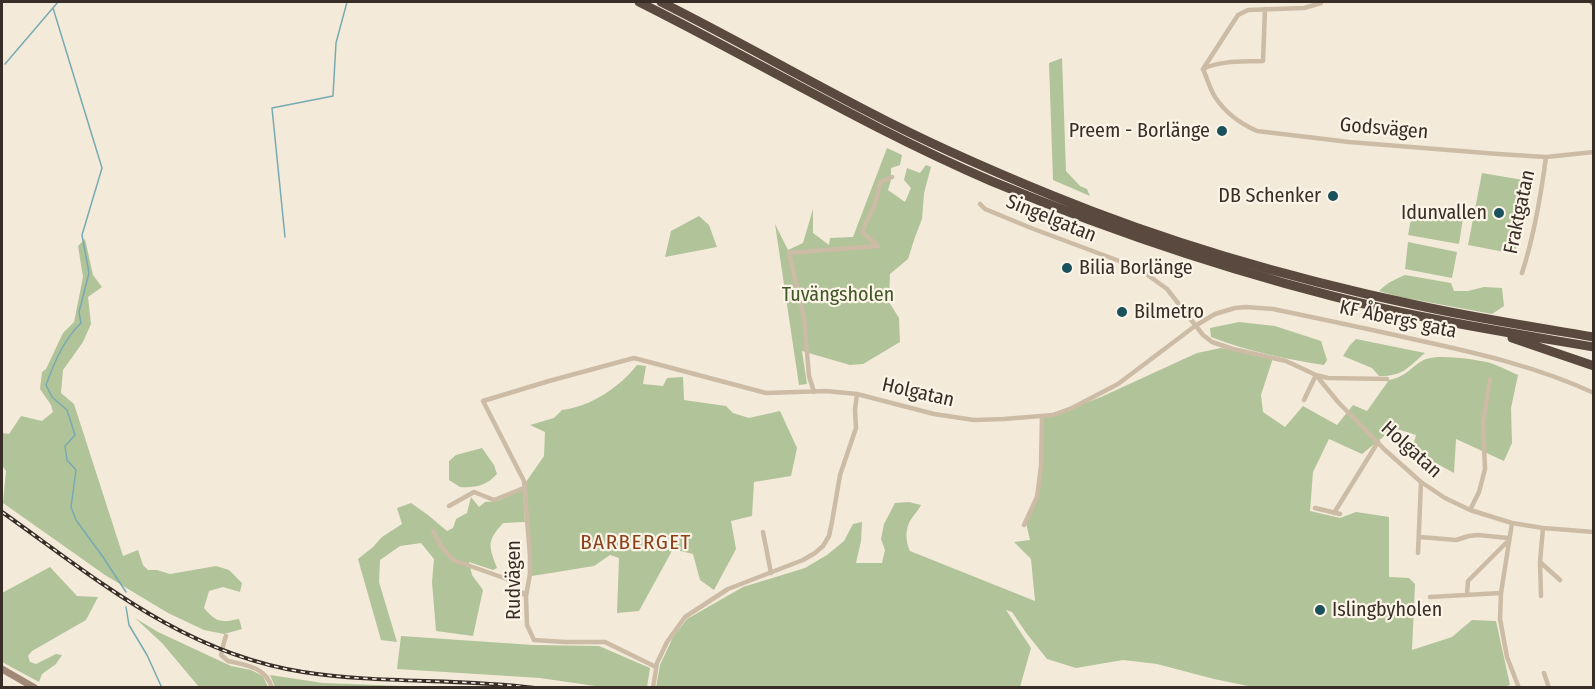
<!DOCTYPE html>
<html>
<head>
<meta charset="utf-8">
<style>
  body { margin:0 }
  #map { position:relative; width:1595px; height:689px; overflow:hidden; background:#f3eada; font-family:"Fira Sans Condensed",sans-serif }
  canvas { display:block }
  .frame { position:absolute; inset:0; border:3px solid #382e27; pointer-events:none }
</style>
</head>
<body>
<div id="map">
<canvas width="1595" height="689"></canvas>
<div class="frame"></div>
</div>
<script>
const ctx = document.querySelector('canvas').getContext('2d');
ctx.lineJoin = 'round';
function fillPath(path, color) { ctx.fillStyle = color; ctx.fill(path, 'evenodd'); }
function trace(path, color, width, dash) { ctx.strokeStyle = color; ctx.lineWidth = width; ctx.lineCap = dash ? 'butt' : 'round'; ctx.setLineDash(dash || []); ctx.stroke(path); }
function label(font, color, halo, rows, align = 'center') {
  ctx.font = font + ' "Fira Sans Condensed",sans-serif'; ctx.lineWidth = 4.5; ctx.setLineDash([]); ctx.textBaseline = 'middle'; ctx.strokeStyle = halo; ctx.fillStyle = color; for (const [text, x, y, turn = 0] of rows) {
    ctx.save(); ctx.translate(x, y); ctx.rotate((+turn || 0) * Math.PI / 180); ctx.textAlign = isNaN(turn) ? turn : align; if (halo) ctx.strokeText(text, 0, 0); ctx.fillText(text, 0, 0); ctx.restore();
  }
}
fillPath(new Path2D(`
  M1062,58l4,113 14,15 7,3 3,7 -37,-16 -4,-117z
  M887,148l15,7 -2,10 -9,3v12l-3,10 17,12 6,-14 -7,-8 3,-12 13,5 6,-8 5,2 -7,26 -2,26 -7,18 -7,22 -18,15 -1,28 10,16 1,24 -37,22 -13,1 -48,-14 5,33 -8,1 -24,-161 13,26 15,-7 10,-34v24l16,12 1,-7 23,-1z
  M1482,173l47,8 -14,73 -47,-9z
  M1413,209l50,9 -4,26 -51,-9z
  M699,216l10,9 8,22 -52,10 6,-26z
  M85,239l8,36 9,12 -14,10 3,27 -8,18 -20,28 -2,23 13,11 49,152 15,-6 5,15 5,5h9l13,4 46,-8 13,4 13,13 -2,9 -17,-5 -14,4 -5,17c12,14 16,15 35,11l3,10 -18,5 -20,-4 -36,-17 -63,-38 -102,-72 3,-32 -4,-6v-32l7,1 12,-18 21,5 11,-9 -2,-7 -11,-16 2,-17 4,-3 17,-36 11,-11 9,-45 -5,-31z
  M1408,242l49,10 -5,26 -47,-9z
  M1405,275l46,8 3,8h14l16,-4 18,1 2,18 -12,8 -92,-17 -21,-6c9,-9 15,-11 26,-16z
  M1239,322l36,4 46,15 6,19 -3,5c-39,-6 -77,-14 -113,-28l-1,-9z
  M1356,339l69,14c-18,15 -21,23 -46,23l-7,-8 -29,-12 7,-11z
  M1221,348l52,10 -12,37 2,17 22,15 18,-21 34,19 16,-20 14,6 22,-31c20,-4 21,-14 37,-21 14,-5 46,0 61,3 11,3 22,9 31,13l-7,33 1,35 -8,18 -48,-22 -2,34 -42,-23 4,-15 -22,-7 -32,26 -33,-15 -16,33 -3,39 30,7 16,-6 33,5v60l20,1 6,6 -3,66 40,-13 20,-17 24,1 14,64 -11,3h-241l-44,-9 -57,-15 -34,-4 -47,8 -29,-9 -20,-25 -15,-22 -6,-2 25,38 -11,39 -364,1 4,-23 13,-28 14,-18 56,-32 62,-19 22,-13 17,-14 9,-17 9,-2 -1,19 -5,22h26l3,-13 -4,-11 3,-15 11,-21 14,-1 12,3c-3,6 -6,8 -9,13 -7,9 -7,23 -2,33l125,50 -4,-42 -17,-17 16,-2 -4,-17 11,-26 5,-81 30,-8 29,-11 96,-44z
  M637,365l9,1 -3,18 20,2 4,-8 16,-1 1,23 42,6 7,7 16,5 31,-7 17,37 -6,28 -37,6 -2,34 -21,5 5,28 -22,41 -14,-10 -7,-26 -20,-5 -34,62 -22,2 2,-55 -9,-3 -16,11 -62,10 -6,-94 18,-26 1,-24 -15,-7 24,-7 8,-8c28,-3 58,-23 75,-45z
  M482,448l12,17 3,9c-11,12 -22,14 -37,13l-11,-7v-19l7,-6z
  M523,490l2,32 -22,1c-17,19 -14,23 -6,45l-4,2 -24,-8 3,13 11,15 -10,46 -37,-5 -4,-49 2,-23 -13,-16 -21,3 -20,14 -1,22 18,60 -16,-2 -23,-81 15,-12 9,-10 20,-13 -5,-16 14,-5 17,12 19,16 6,-3 3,-9 11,-6 4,-16 8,10 6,-5 12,-1z
  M50,567l27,29 21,1 -12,23 -54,31 -4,5 2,6 6,2 20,-10 6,1 -6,9 -14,10 -3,8 -37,-20v-69z
  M135,618l23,14 73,34 20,4 12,6 5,11h-69l-37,-44z
  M401,636l132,9 66,1 51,22 -3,19h-45l-62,-9 -143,-9z
  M270,675l53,8 107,4h-155z`), '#b1c399');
trace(new Path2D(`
  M53,8l49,160 -20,67 7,38 -10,39 2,11c-17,16 -27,40 -35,62l6,12 15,13 8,25 -10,11 2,14 9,10 -5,37 5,13 27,37 23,35
  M5,64l53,-62
  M285,237l-13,-129 61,-12 3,-53 11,-41
  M126,607l3,18 18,30 15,33`), '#77aab2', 1.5);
trace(new Path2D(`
  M1203,69c4,9 7,20 12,28 10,15 26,27 42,34l92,11 149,12 48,3 48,-5
  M1203,69l35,-54 10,-5 56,-2 17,-5
  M1203,69c19,-9 39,-7 60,-8l2,-52
  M980,204l5,5 46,19 107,40 29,21 36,46 9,7 21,7 53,12 30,14 22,27 47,48 36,32 24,16 25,12 42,13 31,5 51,4
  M878,246l-16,-14 13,-28 5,-22 12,-5
  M1522,273c12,-37 19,-78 24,-116
  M814,392l-5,-16 -5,-59 -15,-64 89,-7
  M1304,400l12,-25 12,3 59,1
  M449,506l25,-14 20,8 30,-12
  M1315,508l25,6
  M1470,510l9,-18 6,-23 -2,-46 7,-44
  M1334,513l44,-71
  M1512,523l-11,70 -1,26 7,38 12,31
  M1024,525l13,-28 4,-30 1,-51
  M433,531l8,15 12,14 54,19 19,17
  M763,532l8,41
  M1420,537l36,3 13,-4 9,-1 30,3
  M1418,553l3,-71
  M1540,562l20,18
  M1467,594l1,-13 40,-40
  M1541,596l-1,-34 3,-34
  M1430,597l71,-4
  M226,636c-3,7 -3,13 -5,19l7,6c18,4 38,6 44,27
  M656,667l-51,-25h-40l-31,-2 -7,-15 -1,-29 4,-22v-18l-6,-75 -41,-80 66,-20 85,-23 132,35 60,-2 31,3 77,20 40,6 30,-1 49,-4 19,-7 46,-24 77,-58 20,-12 20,-6 11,-1 27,2c48,10 96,20 144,31 60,13 121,27 177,53
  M1544,673l5,15
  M653,688l4,-25 10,-21 18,-25 43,-28 75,-29 12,-7 8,-7 6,-10 3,-14 8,-47 16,-47 -1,-18 2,-16`), '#ccbba5', 4.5);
trace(new Path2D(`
  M1593,2l1,1
  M2,669l33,19`), '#a08a77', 7);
trace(new Path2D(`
  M639,2c118,59 231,127 352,179 127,53 257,96 390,127 70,16 142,27 213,39
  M661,2c70,35 138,74 208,110 59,31 121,58 182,83 117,48 242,84 365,110 59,13 118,22 178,32
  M1512,338l82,28`), '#59493e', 9);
const rail = new Path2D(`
  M2,512c96,68 181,141 301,160 77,12 155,6 232,16`);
trace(rail, '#382e27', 4);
trace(rail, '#fbf4e7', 1.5, [4.5]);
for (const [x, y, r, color] of [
  [1222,131,6,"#1a515c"],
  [1333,196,6,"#1a515c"],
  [1499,213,6,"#1a515c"],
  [1067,268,6,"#1a515c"],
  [1122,312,6,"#1a515c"],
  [1320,610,6,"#1a515c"]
]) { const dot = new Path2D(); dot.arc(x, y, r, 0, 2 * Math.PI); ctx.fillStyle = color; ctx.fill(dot); trace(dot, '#fbf4e7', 2); }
label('20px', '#382e27', '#fbf4e7', [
  ["Godsvägen",1384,129,5],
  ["Fraktgatan",1520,212,-78],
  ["Singelgatan",1051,219,22],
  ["KF Åbergs gata",1398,320,12],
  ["Holgatan",918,393,13],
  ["Holgatan",1411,450,42],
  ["Rudvägen",514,580,-90]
]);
label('20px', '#382e27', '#fbf4e7', [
  ["Preem - Borlänge",1210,131],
  ["DB Schenker",1321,196],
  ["Idunvallen",1487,213],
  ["Bilia Borlänge",1079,268,"left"],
  ["Bilmetro",1134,312,"left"],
  ["Islingbyholen",1332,610,"left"]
], 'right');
label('20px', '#425829', '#fbf4e7', [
  ["Tuvängsholen",838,295]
]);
ctx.letterSpacing = '1.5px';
label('21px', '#8c411b', '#fbf4e7', [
  ["BARBERGET",636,543]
]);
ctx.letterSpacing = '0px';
</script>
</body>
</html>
